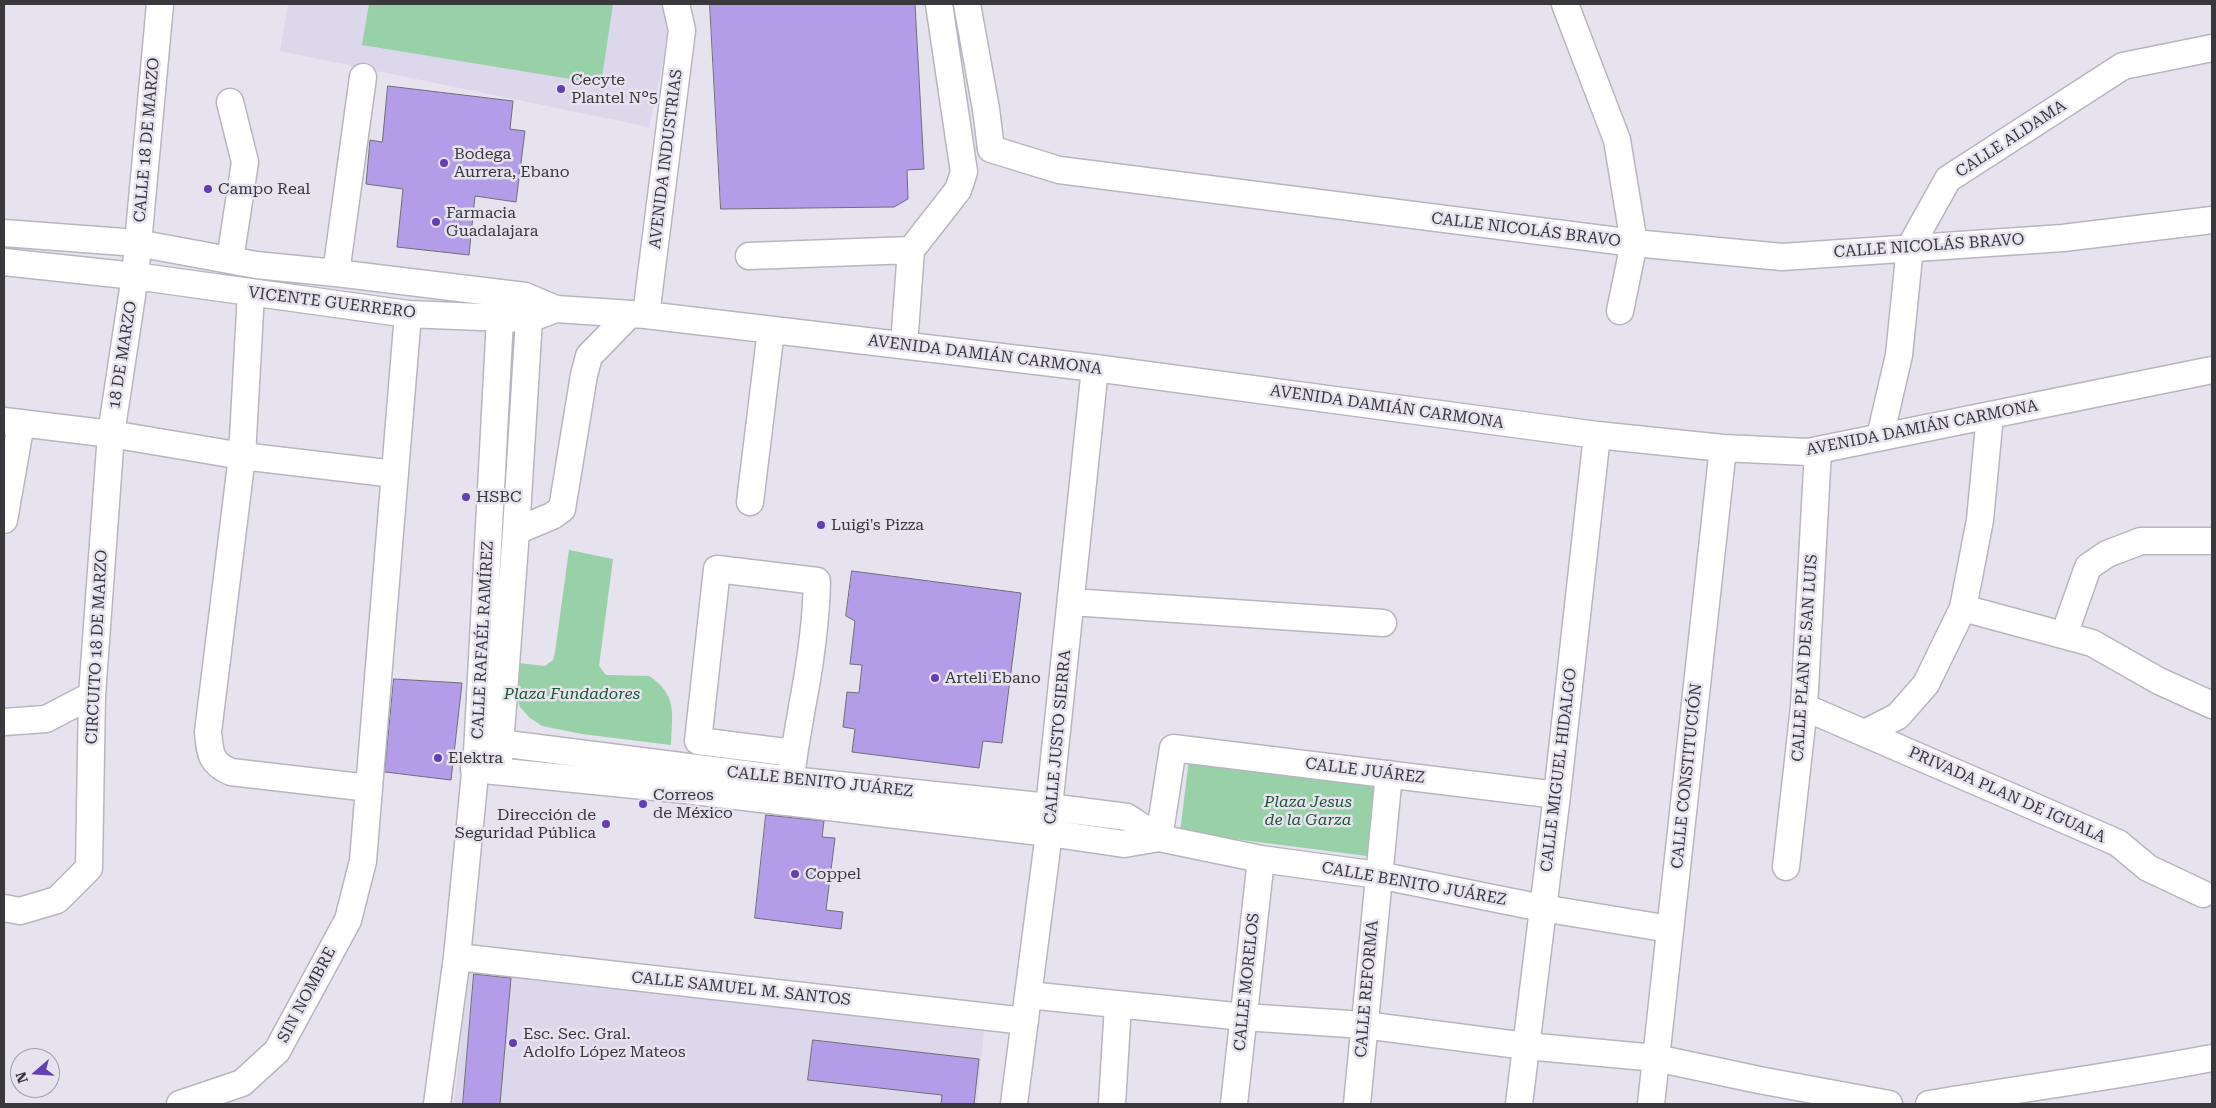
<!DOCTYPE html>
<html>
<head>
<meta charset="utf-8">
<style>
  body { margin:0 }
  #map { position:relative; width:2216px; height:1108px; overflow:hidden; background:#e6e3ef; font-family:"Roboto Serif",serif }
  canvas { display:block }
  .frame { position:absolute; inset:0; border:5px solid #39383d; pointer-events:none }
  .north { position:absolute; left:10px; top:1048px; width:50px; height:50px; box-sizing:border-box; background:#e6e3ef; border:1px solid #a19fa8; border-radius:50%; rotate:251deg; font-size:14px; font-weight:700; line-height:20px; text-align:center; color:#39383d }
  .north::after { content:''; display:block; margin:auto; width:18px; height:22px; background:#653db5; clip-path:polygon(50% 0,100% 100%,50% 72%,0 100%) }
</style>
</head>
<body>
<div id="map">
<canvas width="2216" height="1108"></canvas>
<div class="frame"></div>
<div class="north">N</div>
</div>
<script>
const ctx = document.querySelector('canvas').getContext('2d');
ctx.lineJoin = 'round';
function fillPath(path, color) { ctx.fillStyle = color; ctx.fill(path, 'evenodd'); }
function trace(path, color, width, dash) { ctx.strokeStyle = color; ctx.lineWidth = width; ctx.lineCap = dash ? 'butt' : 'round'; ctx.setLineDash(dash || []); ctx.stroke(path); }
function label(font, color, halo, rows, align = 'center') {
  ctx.font = font + ' "Roboto Serif",serif'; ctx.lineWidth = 5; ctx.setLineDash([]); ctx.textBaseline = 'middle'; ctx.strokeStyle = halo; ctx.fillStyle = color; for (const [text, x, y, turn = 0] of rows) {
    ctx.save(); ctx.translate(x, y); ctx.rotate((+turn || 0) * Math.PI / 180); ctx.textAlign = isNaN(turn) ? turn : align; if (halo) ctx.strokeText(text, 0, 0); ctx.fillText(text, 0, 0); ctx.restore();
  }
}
fillPath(new Path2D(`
  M288,4h374l7,30 -20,93 -369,-76z
  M470,963l514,67 -7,74h-523z`), '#dcd7eb');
fillPath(new Path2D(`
  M369,4h244l-12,80 -239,-39z
  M569,550l44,9 -14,107 7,9 43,1c29,19 23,38 22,69l-89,-11 -40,-8 -12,-8 -10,-11 -5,-16 3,-28 27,3 8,-6 2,-8z
  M1189,759l187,24 -9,73 -187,-24z`), '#98d0a7');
const building = new Path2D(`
  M710,4h205l9,165 -17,1 1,29 -14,8 -173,2z
  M388,86l125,15 -3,28 15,2 -9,71 -41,-6 -6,59 -72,-8 6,-58 -37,-5 4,-44 12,2z
  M852,571l169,22 -19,150 -19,-2 -4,27 -127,-16 3,-23 -12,-2 4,-35 12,1 3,-28 -12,-1 5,-43 -9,-5z
  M394,679l68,4 -11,97 -66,-8z
  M766,815l58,6 -2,16 13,1 -9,72 17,2 -2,17 -86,-11z
  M474,974l37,4 -11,126h-37z
  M813,1040l166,19 -5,45h-33l1,-9 -134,-15z`);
fillPath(building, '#b39ce8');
trace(building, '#706d78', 1);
const minor = new Path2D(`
  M967,4l19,105 5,40 68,21 575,73 148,14 281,-19 149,-18
  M1565,4l52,136 17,103 -14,68
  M4,233l133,10 119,22 80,8 189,23 31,13 90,6 449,53 502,67 126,13 85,4 404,-82
  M749,256l162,-6
  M230,260l15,-98 -15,-60
  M4,262l131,14 273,38 121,5 27,-10
  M336,273l27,-196
  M251,293l-9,163 -34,276c2,21 2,31 23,40l138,16
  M646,315l36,-285 -6,-26
  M904,345l7,-95 47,-60 6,-18 -25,-168
  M4,421l107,13 131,22 153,18
  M1880,437l19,-82 11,-108 38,-68 175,-113 89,-18
  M750,502l21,-172
  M4,520l17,-97
  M516,531l36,-15 10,-7 22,-134 5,-19 41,-42
  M1071,602l312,21
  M1963,608l129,35 67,38 53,24
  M2064,635l24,-68 19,-13 34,-13h71
  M1804,707l314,136 30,25 55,26
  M4,722l42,-3 46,-24
  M1865,733l33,-17 28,-32 37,-76 17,-88 10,-105
  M477,753l22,-10 292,37 258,27 78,10 32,21 102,21 117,16 164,33 128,21
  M499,759l17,-228 13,-212 -3,-17
  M474,769l211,21 364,43 75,11 35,-6
  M791,780c2,-25 7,-48 11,-73 8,-41 14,-84 15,-126l-100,-12 -19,172 95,12
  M1159,838l14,-90 384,47
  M1786,867l18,-160 14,-257
  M4,908l16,3 37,-11 32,-32 3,-173 19,-261 24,-158 25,-272
  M457,957l568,64
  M1028,995l216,22 120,8 162,21 130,12 103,22 130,24
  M180,1104l62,-21 35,-32 71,-131 15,-59 45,-547
  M437,1104l20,-147 20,-204 23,-434 -1,-25
  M1014,1104l35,-271v-26l46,-439
  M1112,1104l6,-99
  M1234,1104l27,-245
  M1357,1104l32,-330
  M1519,1104l38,-309 40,-360
  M1651,1104l72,-656
  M1929,1104c95,-16 189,-28 283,-46`);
trace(minor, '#b8b5c1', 29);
trace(minor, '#fff', 26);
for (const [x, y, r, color] of [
  [561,89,5,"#653db5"],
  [444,163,5,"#653db5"],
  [208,189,5,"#653db5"],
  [436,222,5,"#653db5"],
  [466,497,5,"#653db5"],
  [821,525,5,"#653db5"],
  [935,678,5,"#653db5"],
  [438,758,5,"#653db5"],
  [643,804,5,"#653db5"],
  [606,824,5,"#653db5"],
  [795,874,5,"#653db5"],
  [513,1043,5,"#653db5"]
]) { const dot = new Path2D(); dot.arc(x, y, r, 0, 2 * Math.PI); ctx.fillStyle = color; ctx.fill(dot); trace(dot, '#e6e3ef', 2); }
label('16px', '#39383d', '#e6e3ef', [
  ["Cecyte",571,80],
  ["Plantel N°5",571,98],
  ["Bodega",454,154],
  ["Aurrera, Ebano",454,172],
  ["Campo Real",218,189],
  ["Farmacia",446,213],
  ["Guadalajara",446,231],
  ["HSBC",476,497],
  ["Luigi's Pizza",831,525],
  ["Arteli Ebano",945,678],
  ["Elektra",448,758],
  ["Correos",653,795],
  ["de México",653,813],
  ["Dirección de",596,815,"right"],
  ["Seguridad Pública",596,833,"right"],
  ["Coppel",805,874],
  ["Esc. Sec. Gral.",523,1034],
  ["Adolfo López Mateos",523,1052]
], 'left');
label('16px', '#39383d', '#e6e3ef', [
  ["CALLE ALDAMA",2011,139,-33],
  ["CALLE 18 DE MARZO",147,140,-85],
  ["AVENIDA INDUSTRIAS",666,159,-83],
  ["CALLE NICOLÁS BRAVO",1526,230,7],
  ["CALLE NICOLÁS BRAVO",1929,246,-4],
  ["VICENTE GUERRERO",332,303,7],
  ["18 DE MARZO",123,355,-81],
  ["AVENIDA DAMIÁN CARMONA",985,355,7],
  ["AVENIDA DAMIÁN CARMONA",1387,407,8],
  ["AVENIDA DAMIÁN CARMONA",1922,428,-11],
  ["CALLE RAFAÉL RAMÍREZ",483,640,-87],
  ["CIRCUITO 18 DE MARZO",97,647,-87],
  ["CALLE PLAN DE SAN LUIS",1805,658,-86],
  ["CALLE JUSTO SIERRA",1058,737,-85],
  ["CALLE MIGUEL HIDALGO",1559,770,-83],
  ["CALLE JUÁREZ",1365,771,7],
  ["CALLE CONSTITUCIÓN",1687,776,-84],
  ["CALLE BENITO JUÁREZ",820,782,6],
  ["PRIVADA PLAN DE IGUALA",2007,795,24],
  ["CALLE BENITO JUÁREZ",1414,884,10],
  ["CALLE MORELOS",1247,982,-84],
  ["CALLE SAMUEL M. SANTOS",741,989,6],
  ["CALLE REFORMA",1367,989,-85],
  ["SIN NOMBRE",307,995,-62]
]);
label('italic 16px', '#1f5734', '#e6e3ef', [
  ["Plaza Fundadores",572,694],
  ["Plaza Jesus",1308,802],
  ["de la Garza",1308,820]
]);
</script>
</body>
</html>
